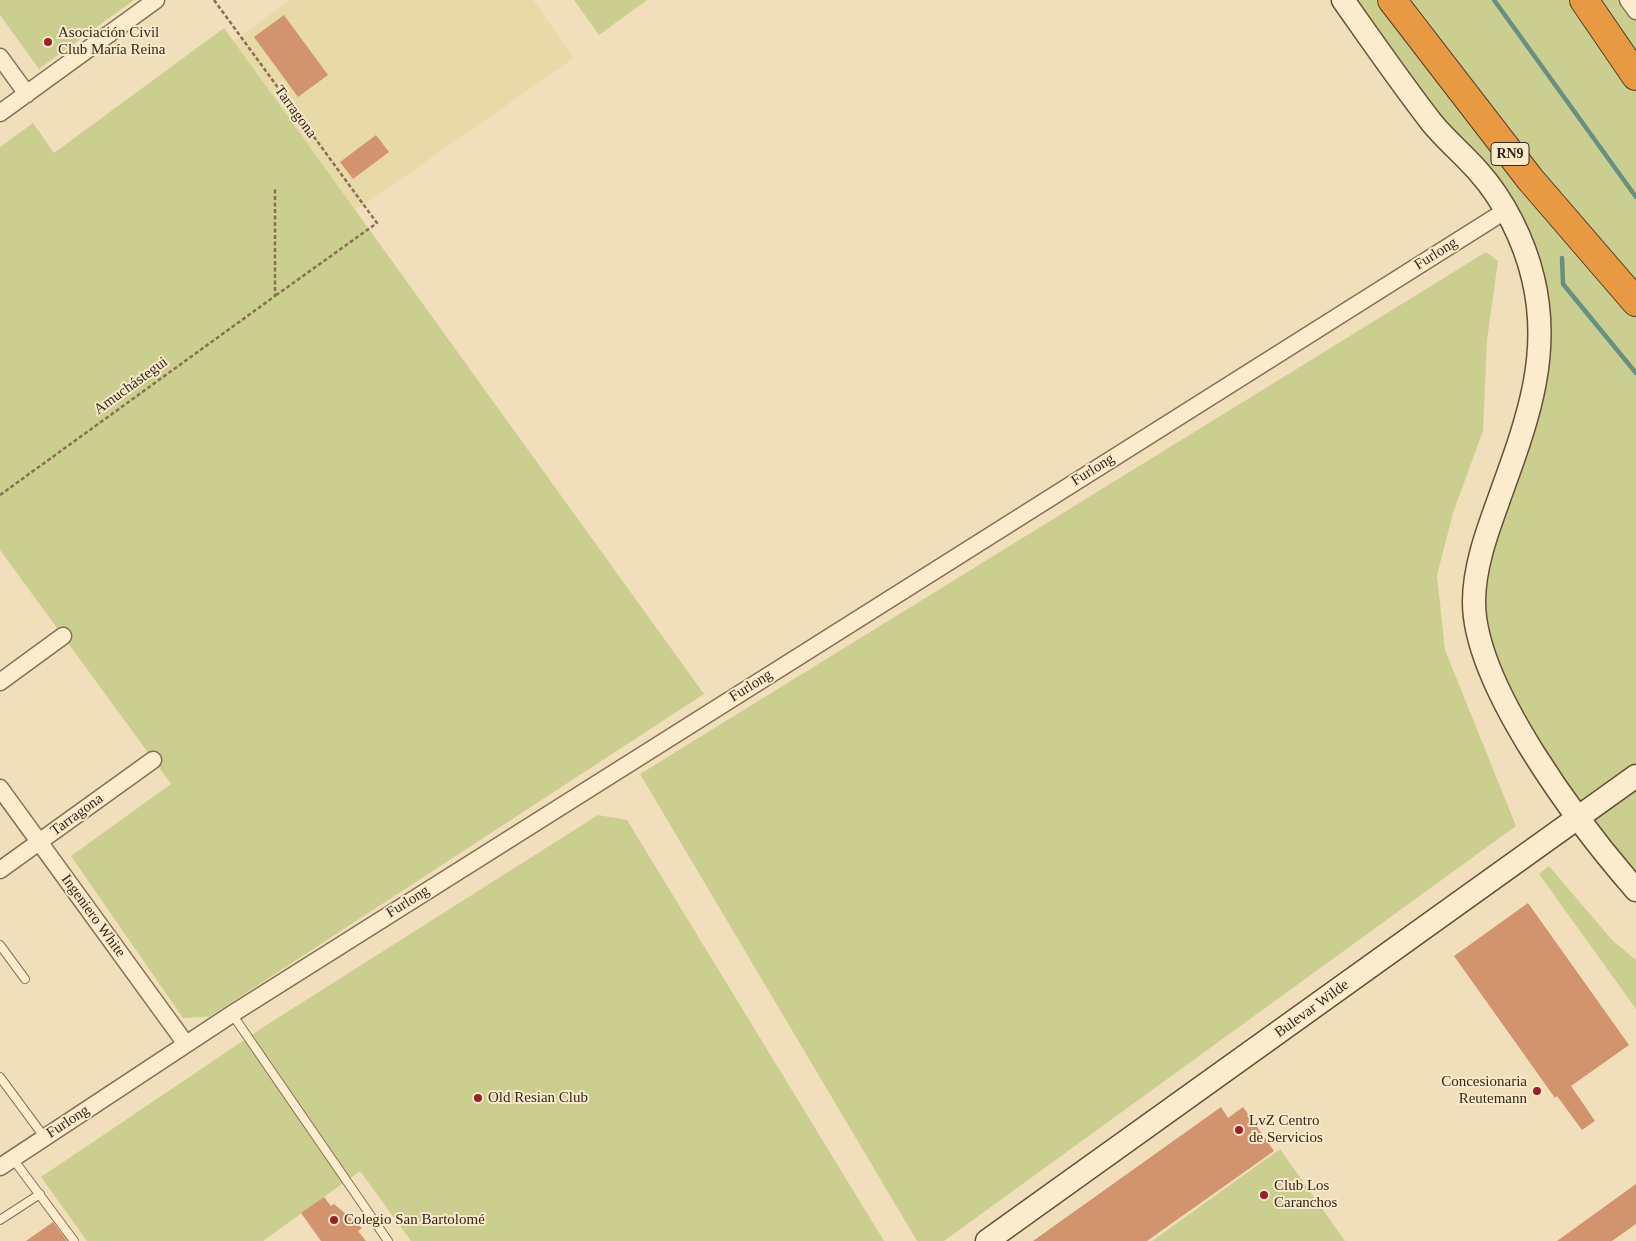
<!DOCTYPE html>
<html>
<head>
<meta charset="utf-8">
<style>
  body { margin:0 }
  canvas { display:block; background:#f1dfbb }
</style>
</head>
<body>
<canvas width="1636" height="1241"></canvas>
<script>
const ctx = document.querySelector('canvas').getContext('2d');
ctx.lineJoin = 'round';
function fillPath(path, color) { ctx.fillStyle = color; ctx.fill(path, 'evenodd'); }
function trace(path, color, width, dash) { ctx.strokeStyle = color; ctx.lineWidth = width; ctx.lineCap = dash ? 'butt' : 'round'; ctx.setLineDash(dash || []); ctx.stroke(path); }
function label(font, color, halo, rows, align = 'center') {
  ctx.font = font + ' Georgia,serif'; ctx.lineWidth = 4; ctx.setLineDash([]); ctx.textBaseline = 'middle'; ctx.strokeStyle = halo; ctx.fillStyle = color; for (const [text, x, y, turn = 0] of rows) {
    ctx.save(); ctx.translate(x, y); ctx.rotate((+turn || 0) * Math.PI / 180); ctx.textAlign = isNaN(turn) ? turn : align; if (halo) ctx.strokeText(text, 0, 0); ctx.fillText(text, 0, 0); ctx.restore();
  }
}
fillPath(new Path2D(`
  M290,0h243l41,58 -206,144 -76,42 -197,-102z`), '#e7daa8');
fillPath(new Path2D(`
  M0,0h134l-95,69 -39,-54z
  M574,0h73l-48,35z
  M1343,0h285l8,11v879l-120,-166 -42,-120 64,-228 -17,-134z
  M224,28l480,666 -495,323 -26,1 -112,-162 100,-72 -171,-234v-403l33,-24 21,30z
  M1486,252l12,9 -11,79 -4,91 -29,79 -17,65 8,75 71,176 -572,415h-27l-277,-467z
  M598,815l29,5 257,421h-473l-51,-70 -97,70h-176l-46,-64 224,-151z
  M1549,866l63,74 24,20v49l-97,-135z
  M1280,1149l65,92h-193z`), '#cacf8f');
trace(new Path2D(`
  M1494,0l142,197
  M1562,258l1,26 73,89`), '#678f83', 4.5);
fillPath(new Path2D(`
  M284,15l44,60 -30,22 -44,-60z
  M376,135l13,17 -36,27 -13,-17z
  M1528,903l101,142 -58,41 24,35 -13,9 -25,-34 -2,2 -101,-142z
  M1221,1107l7,11 15,-11 31,44 -127,90h-114z
  M1636,1184v40l-24,17h-55z
  M324,1197l7,9 3,-2 28,24 -4,3 8,10h-45l-20,-28z
  M53,1222l14,19h-41z`), '#d2946e');
const lane = new Path2D(`
  M0,945l25,34
  M232,1014l156,227
  M0,1077l45,61
  M13,1159l61,82
  M0,1220l40,-26`);
const street = new Path2D(`
  M1628,0l8,11
  M0,57l27,37
  M0,113l156,-113
  M0,682l63,-46
  M0,788l186,256
  M0,870l153,-110
  M0,1167l232,-153 1273,-803`);
const secondary = new Path2D(`
  M1343,0c29,41 58,83 89,123 14,17 31,31 46,48 26,29 46,69 55,107 18,74 -4,138 -29,207 -13,37 -30,77 -30,117 0,85 107,225 162,288
  M987,1241l649,-465`);
const highway = new Path2D(`
  M1392,0l138,179 106,123
  M1584,0l52,76`);
trace(lane, '#896e54', 10);
trace(street, '#896e54', 19);
trace(secondary, '#6a4f37', 25);
trace(highway, '#553c29', 30);
trace(new Path2D(`
  M214,0l163,223 -102,73
  M0,495l275,-199v-107`), '#896e54', 2.5, [4, 2.5]);
trace(lane, '#fbecce', 8);
trace(street, '#fbecce', 16);
trace(secondary, '#fbecce', 22);
trace(highway, '#e89a43', 28);
for (const [x, y, r, color] of [
  [48,42,5,"#9c2025"],
  [1537,1091,5,"#9c2025"],
  [478,1098,5,"#9c2025"],
  [1239,1130,5,"#9c2025"],
  [1264,1195,5,"#9c2025"],
  [334,1220,5,"#9c2025"]
]) { const dot = new Path2D(); dot.arc(x, y, r, 0, 2 * Math.PI); ctx.fillStyle = color; ctx.fill(dot); trace(dot, '#f8e9cb', 2); }
for (const [x, y, w] of [
  [1510,154,38]
]) { const box = new Path2D(); box.roundRect(x - w / 2, y - 11.5, w, 23, 4); ctx.fillStyle = '#f8e9cb'; ctx.fill(box); trace(box, '#36271a', 1); }
label('bold 14px', '#36271a', null, [
  ["RN9",1510,154]
]);
label('15px', '#36271a', '#f8e9cb', [
  ["Asociación Civil",58,33],
  ["Club María Reina",58,50],
  ["Concesionaria",1527,1082,"right"],
  ["Reutemann",1527,1099,"right"],
  ["Old Resian Club",488,1098],
  ["LvZ Centro",1249,1121],
  ["de Servicios",1249,1138],
  ["Club Los",1274,1186],
  ["Caranchos",1274,1203],
  ["Colegio San Bartolomé",344,1220]
], 'left');
label('15px', '#36271a', '#f8e9cb', [
  ["Tarragona",295,112,54],
  ["Furlong",1436,254,-32],
  ["Amuchástegui",131,386,-36],
  ["Furlong",1093,470,-32],
  ["Furlong",751,686,-32],
  ["Tarragona",77,815,-36],
  ["Furlong",408,902,-32],
  ["Ingeniero White",93,916,54],
  ["Bulevar Wilde",1312,1009,-36],
  ["Furlong",68,1122,-33]
]);
</script>
</body>
</html>
